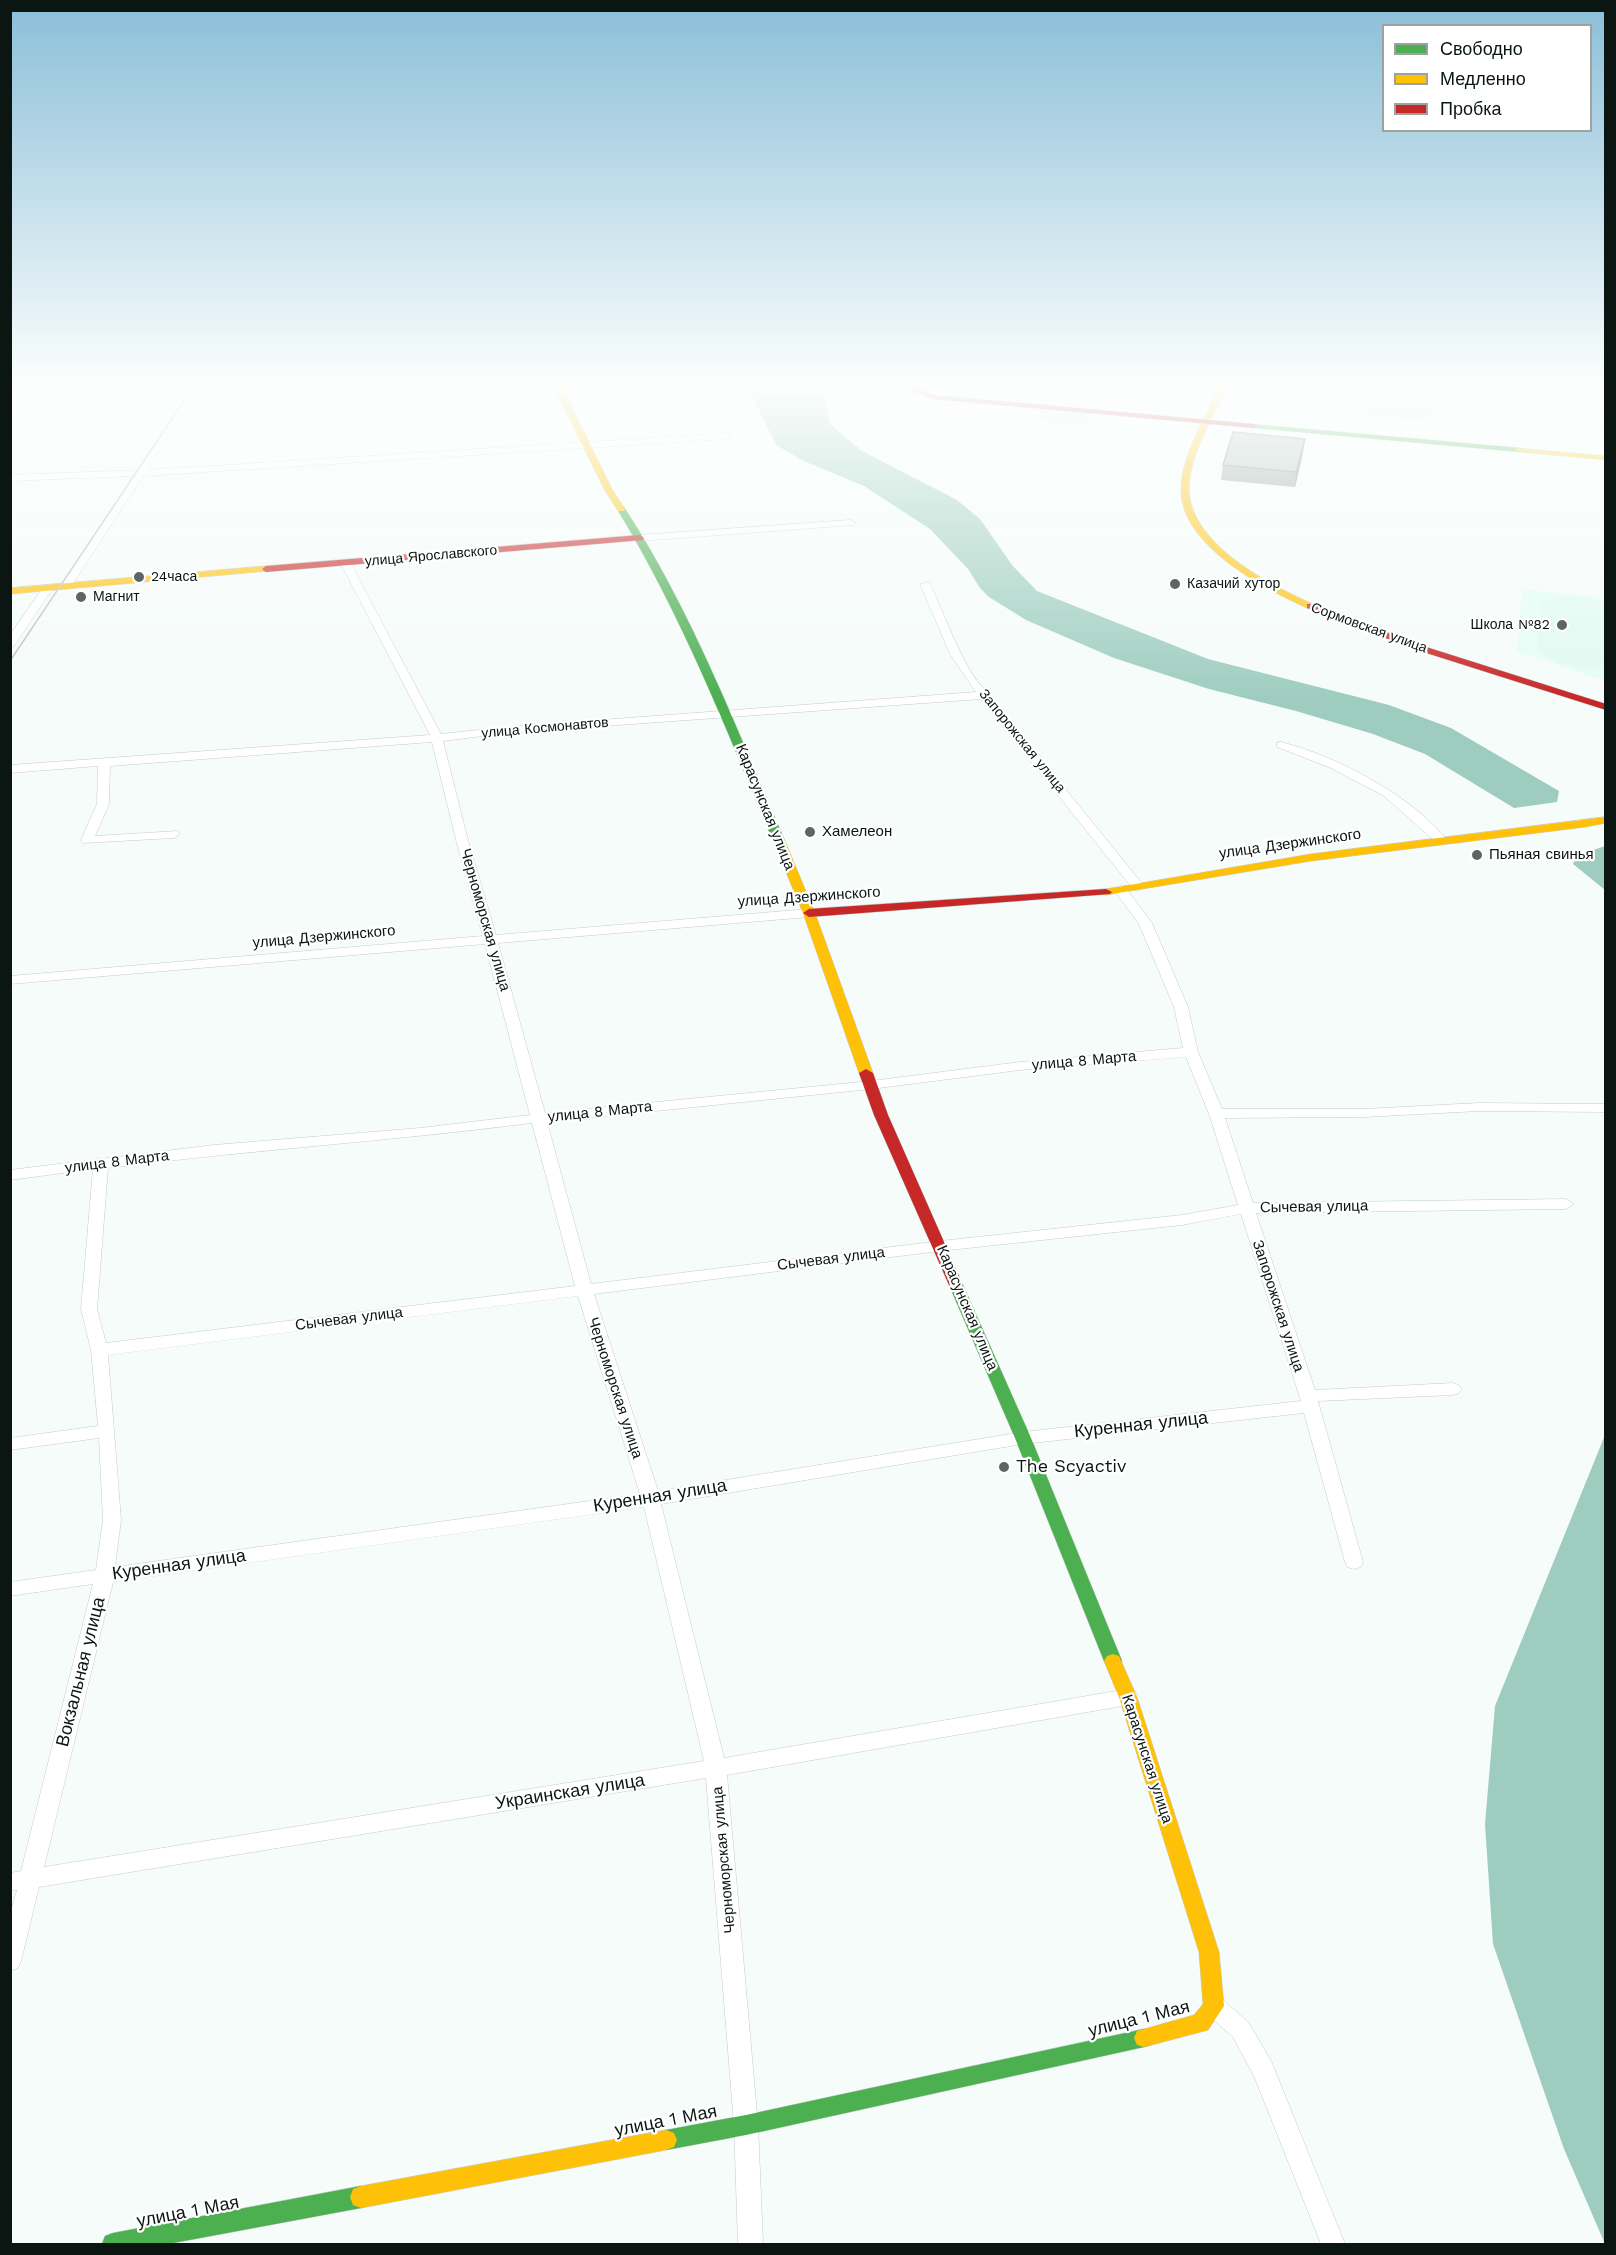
<!DOCTYPE html>
<html>
<head>
<meta charset="utf-8">
<style>
  body { margin:0 }
  #map { position:relative; width:1616px; height:2255px; overflow:hidden; background:#f6fcfa; font-family:"Work Sans",sans-serif }
  canvas { display:block }
  .frame { position:absolute; inset:0; border:12px solid #0b1613; pointer-events:none }
  .legend { position:absolute; left:1382px; top:24px; width:210px; height:108px; box-sizing:border-box; background:#fff; border:2px solid #9da2a1; margin:0; padding:8px 10px; list-style:none; font-size:18px; color:#0b1613 }
  .legend li { display:flex; align-items:center; gap:12px; height:30px }
  .legend b { width:30px; border:2px solid #9da2a1 }
</style>
</head>
<body>
<div id="map">
<canvas width="1616" height="2255"></canvas>
<div class="frame"></div>
<ul class="legend">
<li><b style="height:8px;background:#4caf50"></b>Свободно</li>
<li><b style="height:8px;background:#ffc107"></b>Медленно</li>
<li><b style="height:8px;background:#c62828"></b>Пробка</li>
</ul>
</div>
<script>
const ctx = document.querySelector('canvas').getContext('2d');
ctx.lineJoin = 'round';
function fillPath(path, color) { ctx.fillStyle = color; ctx.fill(path, 'evenodd'); }
function trace(path, color, width, dash) { ctx.strokeStyle = color; ctx.lineWidth = width; ctx.lineCap = dash ? 'butt' : 'round'; ctx.setLineDash(dash || []); ctx.stroke(path); }
function label(font, color, halo, rows, align = 'center') {
  ctx.font = font + ' "Work Sans",sans-serif'; ctx.lineWidth = 4.5; ctx.setLineDash([]); ctx.textBaseline = 'middle'; ctx.strokeStyle = halo; ctx.fillStyle = color; for (const [text, x, y, turn = 0] of rows) {
    ctx.save(); ctx.translate(x, y); ctx.rotate((+turn || 0) * Math.PI / 180); ctx.textAlign = isNaN(turn) ? turn : align; if (halo) ctx.strokeText(text, 0, 0); ctx.fillText(text, 0, 0); ctx.restore();
  }
}
fillPath(new Path2D(`
  M899,383h110l-11,18 -68,-6z
  M1509,383l-1,7 -17,-1 -1,4 -11,-1 -2,3 -97,-11z
  M1522,589l83,9v83l-88,-30z`), '#e4fdf5');
fillPath(new Path2D(`
  M1302,394l149,12 -25,12 -17,1 -111,-10z
  M1043,408l48,5 -7,12 -48,-4z
  M1569,596l36,5v65c-21,2 -55,1 -68,-19l5,-43 9,-6z`), '#e0f9f1');
fillPath(new Path2D(`
  M732,383h77l12,5 10,37 31,26 95,49 23,19 32,46 25,26 171,68 181,46 62,23 108,63 -2,11 -43,6 -89,-54 -52,-20 -77,-23 -87,-22 -95,-31 -88,-38 -37,-23 -9,-9 -12,-19 -38,-40 -66,-43 -60,-25 -28,-16 -26,-53z
  M1605,846h1l-1,44 -32,-26 3,-8z
  M1605,1435l1,809h-1l-41,-95 -71,-205 -8,-120 10,-118z`), '#9ecdbf');
const street = new Path2D(`
  M10,383h19l-19,3z
  M196,383h8l-57,87 582,-37 4,3 -4,3 -586,37 -73,112h-8l-1,-2 73,-110 -124,5v-6l128,-5z
  M851,520l5,3 -2,2 -214,16 -5,-3 5,-3z
  M346,561l5,3 90,170 66,-7 469,-35 -26,-38 -30,-70 9,-2c12,22 39,103 62,111v4l153,189 -6,4 -5,-1 -152,-190 -474,34 -64,8 26,103 27,91 313,-26 7,4 -7,4 -311,26 47,170 326,-32 149,-19 163,-14 -9,-41 -35,-83 -25,-34 6,-4 5,1 27,36 36,84 10,45 24,57h142l115,-6 127,1v8l-127,-1 -115,6 -139,1 28,85 313,-4 8,5 -8,5 -310,4 59,177 138,-7 6,2 3,4 -3,4 -6,2 -135,6 45,161 -2,5 -7,2 -7,-2 -2,-5 -41,-149 -281,31 -362,60 63,254 404,-69 7,2 3,6 -3,6 -7,2 -401,70 31,350 5,119h-25l-4,-119 -28,-347 -667,109 -18,74 -3,7 -8,3v-57l7,-24 -7,1v-18l11,-2 72,-287 -83,12v-14l86,-12 7,-50 -4,-82 -89,12v-12l88,-12 -7,-76 -10,-41 12,-140 -83,11v-10l204,-25 206,-17 110,-13 -45,-171 -475,40v-8l473,-40 -26,-92 -25,-102 -322,24 -1,38 -14,32 83,-5 2,3 -6,4 -91,5 -2,-3 16,-36 1,-38 -88,7v-8l420,-30 -89,-171zM1186,1057l23,57 29,91 -56,10 -242,26 -349,43 -44,-162 324,-33 149,-19zM532,1123l43,163 -469,57 -9,-34 11,-141c142,-18 283,-27 424,-45zM1241,1214l60,187 -278,31 -365,59 -64,-197 346,-43 242,-26zM578,1296l62,198 -525,73 6,-47 -13,-165zM644,1507l60,254 -660,106 69,-285z
  M44,586l9,2 -39,58 -4,1v-12z
  M1281,742c56,14 131,54 167,99l-2,3h-8l-54,-48 -53,-28 -54,-21v-4z
  M1214,1996l8,3 27,24 23,40 73,181h-24l-67,-168 -21,-39 -27,-24 -3,-7 3,-7z`);
const fast = new Path2D(`
  M1251,424l269,24 4,2 -4,2 -266,-24h-3z
  M618,507h6c68,104 112,221 161,334l-2,2 -4,1 -6,-3c-47,-113 -92,-227 -156,-332z
  M956,1280l7,5 68,153 91,223 -3,5 -6,2 -6,-2 -3,-5 -89,-223 -66,-153z
  M1144,2029l7,2 3,7 -3,7 -7,2 -398,88 -80,15 -8,-3 -3,-7 3,-7 8,-3 80,-15z
  M361,2186l8,3 3,8 -3,8 -8,3 -193,36h-66l3,-8 8,-3z`);
const slow = new Path2D(`
  M552,383h8l52,106 13,20 -1,2h-6l-14,-22z
  M1221,383h8c-14,31 -41,74 -40,108 3,54 81,94 124,113v4h-6c-44,-20 -125,-62 -126,-117 -1,-34 26,-77 40,-108z
  M1517,448l89,8v4l-86,-8 -4,-2z
  M266,566l3,1v4l-259,23v-6z
  M1606,817v6l-21,4 -274,34 -205,34 -6,-3 6,-3 205,-35z
  M779,838l6,3 30,72 58,160 -2,3 -5,1 -7,-4 -56,-160 -30,-72z
  M1113,1654l6,2 18,41 82,255 5,54 -16,24 -64,17 -7,-2 -3,-7 3,-7 57,-16 9,-11 -4,-52 -80,-255 -15,-36 3,-5z
  M666,2130l8,3 3,7 -3,7 -8,3 -305,58 -8,-3 -3,-8 3,-8 8,-3z`);
const jam = new Path2D(`
  M890,383h12l32,12 320,29 4,2 -4,2 -321,-29z
  M640,535l4,3 -1,2 -377,32 -4,-3 4,-3z
  M1307,604h6l110,42 183,58v6l-189,-60 -110,-42z
  M1106,889l6,3 -2,2 -301,23 -6,-4 6,-4z
  M866,1069l7,4 15,42 75,170 -2,3h-10l-2,-3 -75,-170 -15,-42z`);
trace(street, '#c3ccc9', 1);
trace(fast, '#c3ccc9', 1);
trace(slow, '#c3ccc9', 1);
trace(jam, '#c3ccc9', 1);
fillPath(street, '#fefffe');
fillPath(fast, '#4caf50');
fillPath(slow, '#ffc107');
fillPath(jam, '#c62828');
trace(new Path2D(`
  M10,661l186,-278`), '#c0c1c1', 1.5);
fillPath(new Path2D(`
  M1303,453l-8,34 -74,-7 2,-15z`), '#94a19d');
fillPath(new Path2D(`
  M1305,439l-2,14 -8,34 1,-15z`), '#78837f');
const building = new Path2D(`
  M1233,432l72,7 -9,33 -73,-7z`);
fillPath(building, '#acbbb6');
trace(building, '#78837f', 1.5);
const sky = ctx.createLinearGradient(0, 0, 0, 699);
sky.addColorStop(0, '#8abed8');
sky.addColorStop(0.55, '#fbfefd');
sky.addColorStop(1, '#fbfefd00');
ctx.fillStyle = sky;
ctx.fillRect(0, 0, 1616, 699);
for (const [x, y, r, color] of [
  [139,577,6,"#5d6664"],
  [1175,584,6,"#5d6664"],
  [81,597,6,"#5d6664"],
  [1562,625,6,"#5d6664"],
  [810,832,6,"#5d6664"],
  [1477,855,6,"#5d6664"],
  [1004,1467,6,"#5d6664"]
]) { const dot = new Path2D(); dot.arc(x, y, r, 0, 2 * Math.PI); ctx.fillStyle = color; ctx.fill(dot); trace(dot, '#fff', 2); }
label('14px', '#0b1613', '#fff', [
  ["улица Ярославского",431,556,-5],
  ["Сормовская улица",1369,628,20],
  ["улица Космонавтов",545,728,-5],
  ["Запорожская улица",1022,741,51]
]);
label('14px', '#0b1613', '#fff', [
  ["24часа",151,577],
  ["Казачий хутор",1187,584],
  ["Магнит",93,597],
  ["Школа №82",1550,625,"right"]
], 'left');
label('15px', '#0b1613', '#fff', [
  ["Карасунская улица",765,807,68],
  ["улица Дзержинского",1290,844,-8],
  ["улица Дзержинского",809,897,-4],
  ["Черноморская улица",485,920,74],
  ["улица Дзержинского",324,937,-5],
  ["улица 8 Марта",1084,1061,-5],
  ["улица 8 Марта",600,1112,-6],
  ["улица 8 Марта",117,1162,-7],
  ["Сычевая улица",1314,1207,-1],
  ["Сычевая улица",831,1259,-7],
  ["Запорожская улица",1278,1306,72],
  ["Карасунская улица",967,1308,67],
  ["Сычевая улица",349,1319,-7],
  ["Черноморская улица",615,1388,72],
  ["Карасунская улица",1147,1759,72],
  ["Черноморская улица",724,1860,-95]
]);
label('15px', '#0b1613', '#fff', [
  ["Хамелеон",822,832],
  ["Пьяная свинья",1489,855]
], 'left');
label('18px', '#0b1613', '#fff', [
  ["Куренная улица",1141,1425,-6],
  ["Куренная улица",660,1496,-9],
  ["Куренная улица",179,1565,-8],
  ["Вокзальная улица",81,1672,-76],
  ["Украинская улица",570,1792,-9],
  ["улица 1 Мая",1139,2019,-14],
  ["улица 1 Мая",666,2121,-11],
  ["улица 1 Мая",188,2212,-11]
]);
label('18px', '#0b1613', '#fff', [
  ["The Scyactiv",1016,1467]
], 'left');
</script>
</body>
</html>
